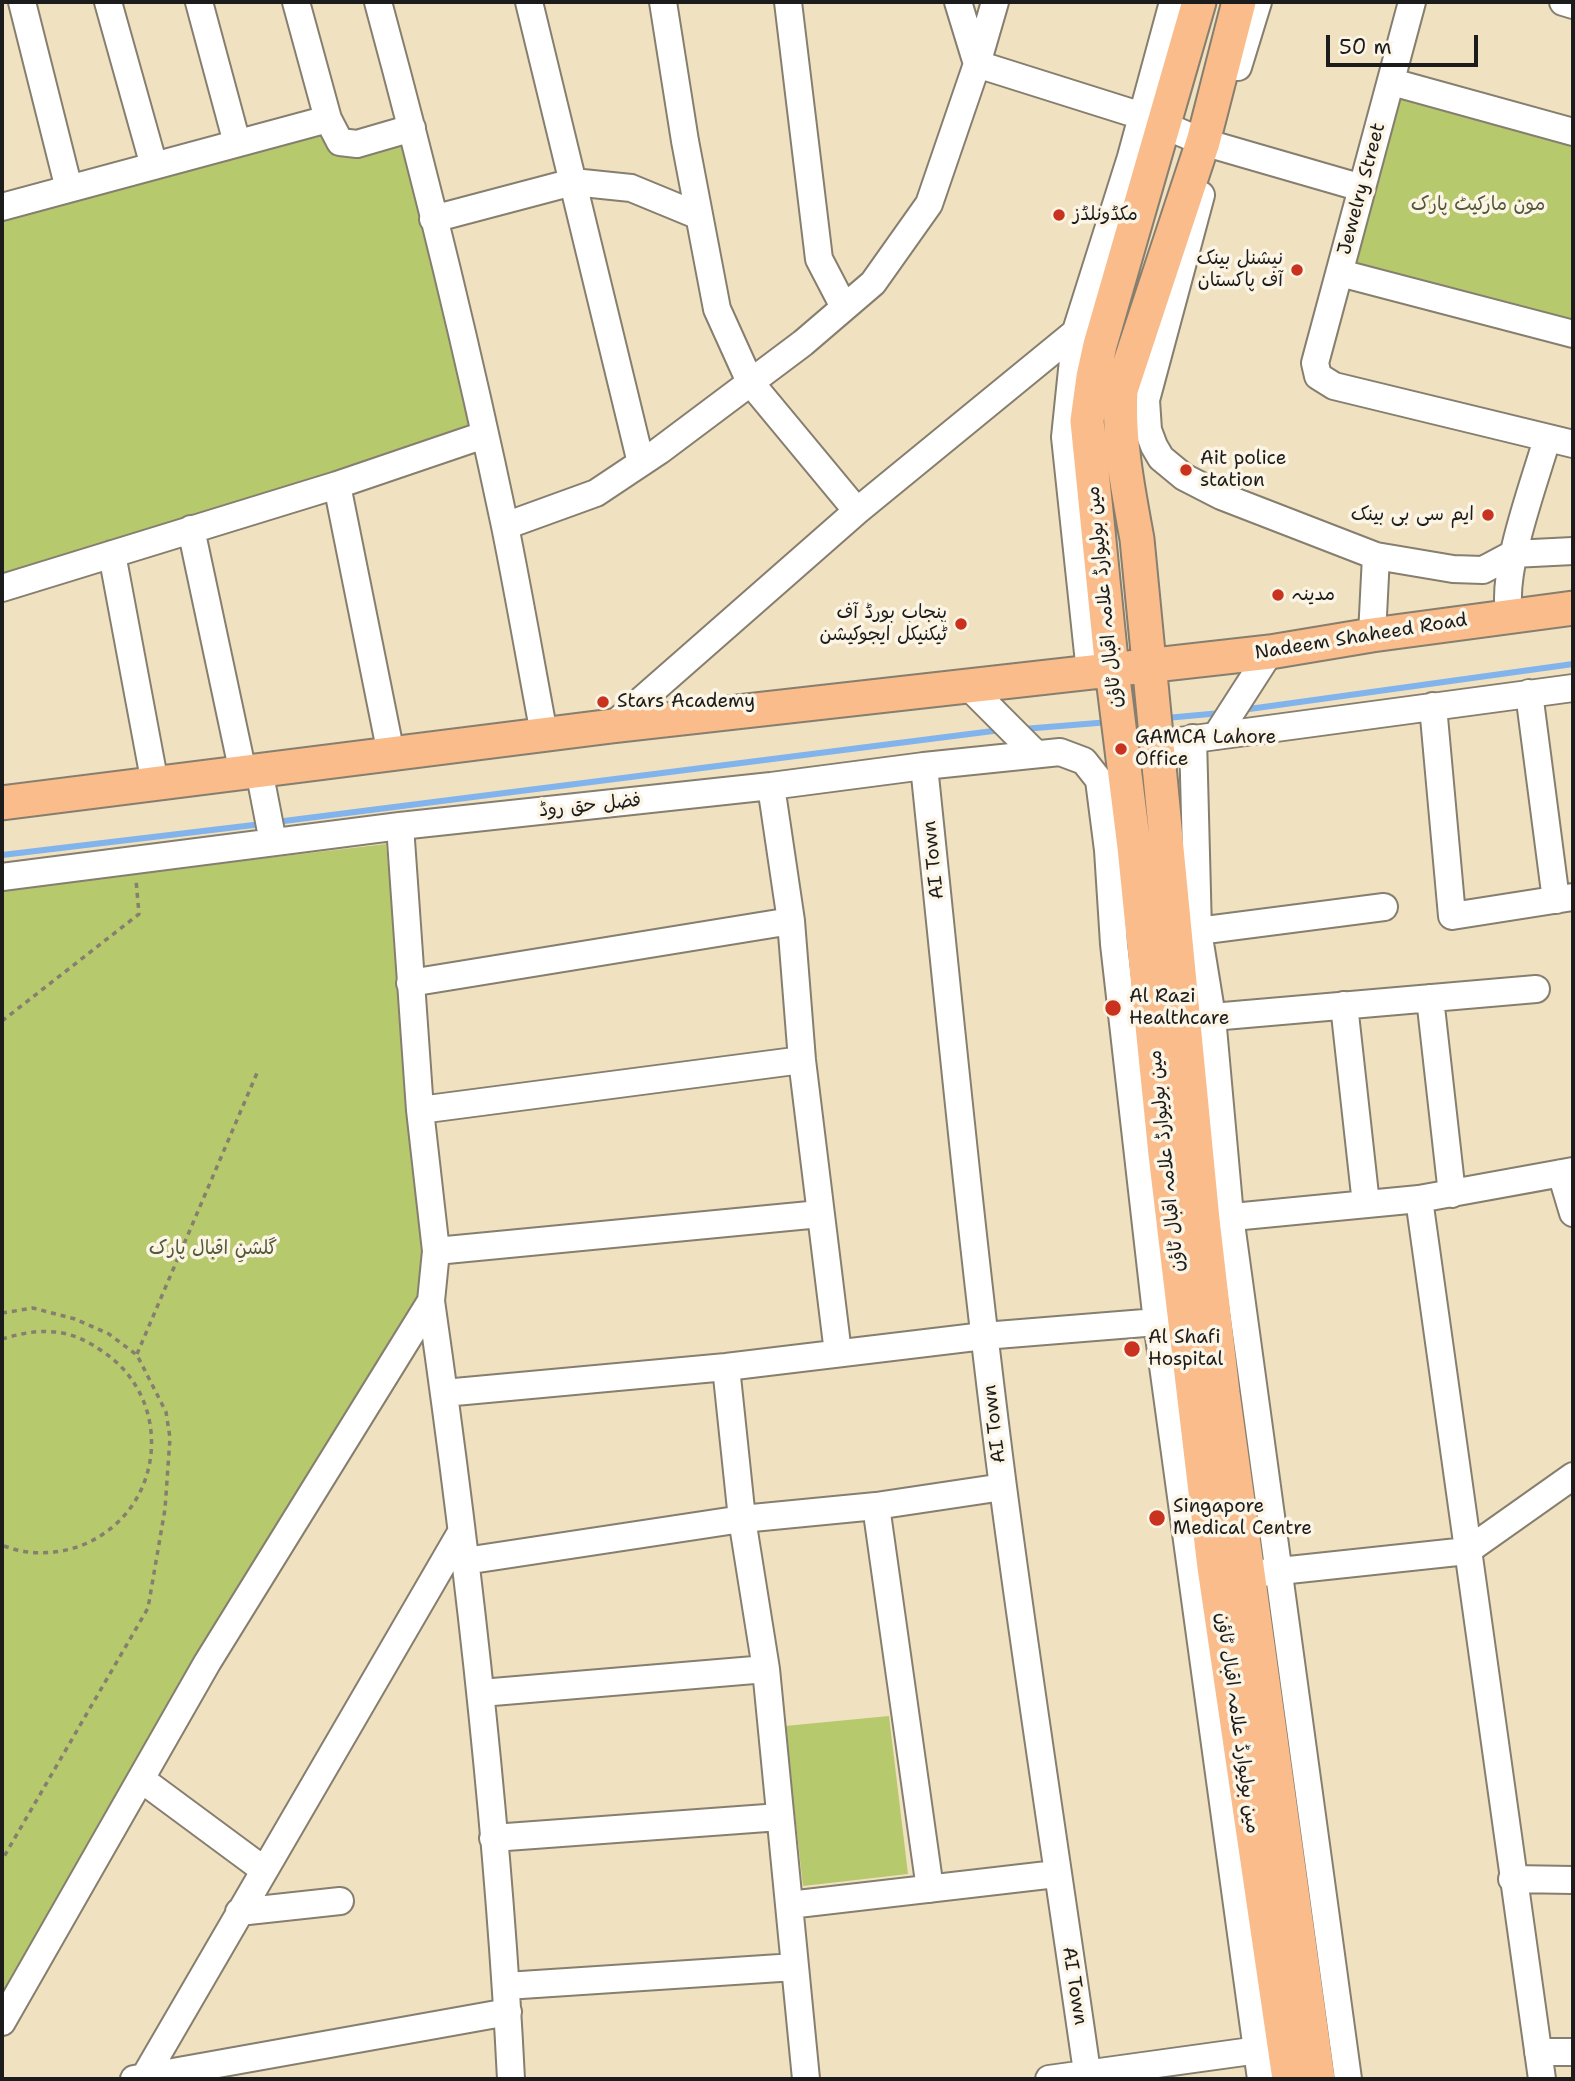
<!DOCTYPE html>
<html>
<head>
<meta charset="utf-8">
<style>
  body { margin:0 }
  #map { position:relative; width:1575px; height:2081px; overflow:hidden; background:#f0e1c1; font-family:"Shantell Sans",sans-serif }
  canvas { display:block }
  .frame { position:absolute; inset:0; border:4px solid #1c1c1c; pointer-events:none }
  .scale { position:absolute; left:1326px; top:35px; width:152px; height:32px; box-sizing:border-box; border:4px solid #1c1c1c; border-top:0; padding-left:9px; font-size:21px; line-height:24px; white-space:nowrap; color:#1c1c1c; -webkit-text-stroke:5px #fcf5e5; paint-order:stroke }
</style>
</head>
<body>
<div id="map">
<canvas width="1575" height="2081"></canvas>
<div class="frame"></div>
<div class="scale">50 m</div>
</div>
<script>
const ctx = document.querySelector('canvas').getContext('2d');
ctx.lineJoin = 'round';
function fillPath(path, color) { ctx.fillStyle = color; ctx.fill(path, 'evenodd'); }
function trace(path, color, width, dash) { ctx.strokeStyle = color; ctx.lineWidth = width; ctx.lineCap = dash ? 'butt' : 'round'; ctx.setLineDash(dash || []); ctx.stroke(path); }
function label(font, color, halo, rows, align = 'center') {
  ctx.font = font + ' "Shantell Sans","Playpen Sans Arabic",sans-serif'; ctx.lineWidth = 7; ctx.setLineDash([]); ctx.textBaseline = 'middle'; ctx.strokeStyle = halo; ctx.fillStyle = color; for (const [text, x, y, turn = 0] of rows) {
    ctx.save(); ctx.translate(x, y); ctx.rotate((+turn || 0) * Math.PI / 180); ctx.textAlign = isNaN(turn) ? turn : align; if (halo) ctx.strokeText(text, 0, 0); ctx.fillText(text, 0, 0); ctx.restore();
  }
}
fillPath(new Path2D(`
  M1397,89l176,48v187l-223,-61z
  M328,119l6,16 78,-7 72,307 -482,153v-381z
  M386,844l45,457 -429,719v-1131z
  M889,1716l19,158 -105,12 -18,-160z`), '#b6c96c');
trace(new Path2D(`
  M1242,710l331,-46
  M1166,718l55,-5
  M1023,729l87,-7
  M276,822l725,-92
  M2,855l260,-31`), '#81b3ed', 6);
const minor = new Path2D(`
  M22,2l47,187
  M108,2l46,164
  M199,2l38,141
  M296,2l32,117
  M378,2c47,173 90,348 127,524 14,69 26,139 39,208
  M529,2l112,461
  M663,2l22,139 32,168 33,73 107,129
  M788,2l31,257 25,48
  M958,2l19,62 165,52 61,26 159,46
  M1412,2l-97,361 3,13 16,10 239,58
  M1563,2l10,3
  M1238,67l20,-65
  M1392,82l181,50
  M1201,195l-55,205 2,30 6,16 7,12 23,19 37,19 155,60 77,13 30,1 30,-16 60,-3
  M2,207l326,-88 12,23 17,2 55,-16
  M433,219l140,-37 58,6 68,28
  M1340,273l233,61
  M337,485l54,269
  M505,526l91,-33 63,-42 144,-108 70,-60 56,-79 48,-140 18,-62
  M191,529l52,244
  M112,554l43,230
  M2,588l335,-103 147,-50
  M1510,616c-11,-40 25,-135 37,-177
  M1372,635l4,-79
  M1090,672l-25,-235 11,-106 55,-174 42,-155
  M966,684l70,70
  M1529,693l27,207
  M1433,706l19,210 121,-19
  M612,726l245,-215 226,-185
  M1216,736l54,-84
  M1193,738l5,193 14,86 18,199 118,863
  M1157,744l416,-56
  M924,766c25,240 48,481 79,721 26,198 57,395 85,592
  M259,770l14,72
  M771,786l20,135 11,139 36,293
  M400,826l20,284 16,141 -5,50c37,258 67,518 80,778
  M2,877l398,-51 371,-40 153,-20 136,-14 24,9 15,19 9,70
  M1198,931l186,-24
  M410,983l381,-62
  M1430,998l22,196
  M1344,1005l22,199
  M1212,1017l324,-28
  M420,1110l382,-50
  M1561,1173l12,40
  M1419,1199l123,880
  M1212,1219l207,-20 154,-28
  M436,1251l384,-37
  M1157,1322l104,757
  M726,1367l16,152 24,150 40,410
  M444,1393l282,-26 258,-31 173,-14 -43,-378 -6,-94 26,-3
  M876,1506l54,383
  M465,1561l277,-42 134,-13 127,-19
  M1261,1573l206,-22 106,-75
  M481,1693l285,-24
  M141,1779l123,91
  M493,1838l287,-21
  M1512,1879l61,1
  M789,1905l267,-31
  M239,1912l101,-11
  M506,1986l289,-19
  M2,2022l205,-359 224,-362
  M1538,2052h35
  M145,2076l315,-542
  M134,2079l374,-67
  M1049,2079l224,-31`);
const major = new Path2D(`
  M1199,2l-99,343 -7,32 -6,44 25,249 22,177 31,307 49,413 75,512
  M1239,2l-36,140 -82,248c-3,51 7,100 16,149l66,681 20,173 95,686
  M2,803l610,-77 658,-74 102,-17 201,-27`);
trace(minor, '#867e6e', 30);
trace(major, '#867e6e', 37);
trace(new Path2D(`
  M2,1021l137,-107 -3,-34
  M2,1313l31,-5 42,11 34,15 28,21 29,57 4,26 -5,71 -17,99 -146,252
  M2,1339c17,-5 34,-9 53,-7 15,1 31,8 44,17 76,47 68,159 -14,195 -26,11 -57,12 -83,1
  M137,1354l120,-281`), '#867e6e', 3.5, [5, 5]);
trace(minor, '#fff', 26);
trace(major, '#f9bc8a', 33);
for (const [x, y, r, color] of [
  [1059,215,7,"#c8321e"],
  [1297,270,7,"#c8321e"],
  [1186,470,7,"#c8321e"],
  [1488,515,7,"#c8321e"],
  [1278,595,7,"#c8321e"],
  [961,624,7,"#c8321e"],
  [603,702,7,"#c8321e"],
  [1121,749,7,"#c8321e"],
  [1113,1008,9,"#c8321e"],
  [1132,1349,9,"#c8321e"],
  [1157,1518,9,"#c8321e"]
]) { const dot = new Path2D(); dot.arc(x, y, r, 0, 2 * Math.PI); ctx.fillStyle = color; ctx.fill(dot); trace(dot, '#fcf5e5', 2.5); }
label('19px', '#1c1c1c', '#fcf5e5', [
  ["Jewelry Street",1362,189,-75],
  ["مین بولیوارڈ علامہ اقبال ٹاؤن",1105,597,-96],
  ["Nadeem Shaheed Road",1361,637,-9],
  ["فضل حق روڈ",590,806,-6],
  ["AI Town",934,860,-96],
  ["مین بولیوارڈ علامہ اقبال ٹاؤن",1167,1161,-96],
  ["AI Town",995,1424,-97],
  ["مین بولیوارڈ علامہ اقبال ٹاؤن",1237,1723,82],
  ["AI Town",1074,1986,81]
]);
label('19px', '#525938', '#fcf5e5', [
  ["مون مارکیٹ پارک",1478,205],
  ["گلشنِ اقبال پارک",213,1249]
]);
label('19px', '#1c1c1c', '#fcf5e5', [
  ["مکڈونلڈز",1073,215],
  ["نیشنل بینک",1283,259,"right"],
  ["آف پاکستان",1283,281,"right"],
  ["Ait police",1200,459],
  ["station",1200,481],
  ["ایم سی بی بینک",1474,515,"right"],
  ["مدینہ",1292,595],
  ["پنجاب بورڈ آف",947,613,"right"],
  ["ٹیکنیکل ایجوکیشن",947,635,"right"],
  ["Stars Academy",617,702],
  ["GAMCA Lahore",1135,738],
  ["Office",1135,760],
  ["Al Razi",1129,997],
  ["Healthcare",1129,1019],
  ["Al Shafi",1148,1338],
  ["Hospital",1148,1360],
  ["Singapore",1173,1507],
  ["Medical Centre",1173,1529]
], 'left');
</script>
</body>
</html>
